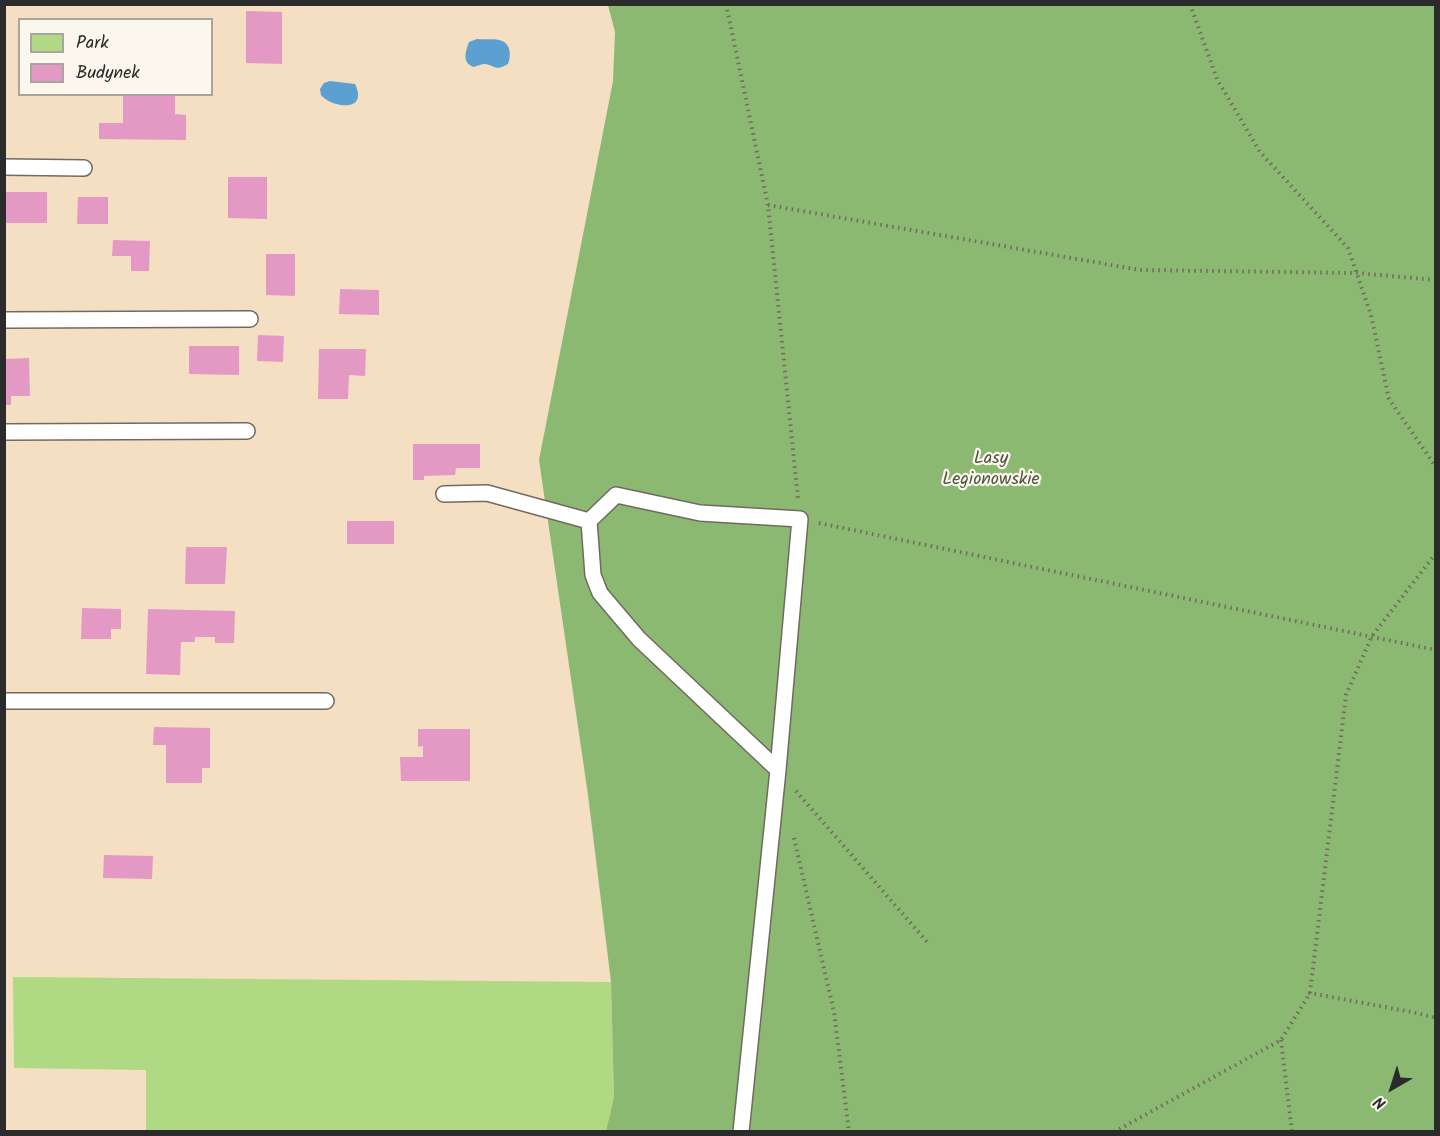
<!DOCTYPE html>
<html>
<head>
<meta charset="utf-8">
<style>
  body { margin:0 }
  #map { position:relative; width:1440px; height:1136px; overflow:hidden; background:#f4dfc2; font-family:Kalam,sans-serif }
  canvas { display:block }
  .frame { position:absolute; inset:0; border:6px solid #2b2b2b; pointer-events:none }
  .legend { position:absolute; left:18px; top:18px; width:195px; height:78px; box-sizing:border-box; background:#fbf7ec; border:2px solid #a8a59f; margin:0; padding:8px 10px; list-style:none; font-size:18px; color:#2b2b2b }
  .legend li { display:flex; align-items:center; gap:12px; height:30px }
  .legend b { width:30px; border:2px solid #a8a59f }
  .north { position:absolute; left:1362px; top:1058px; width:60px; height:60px; -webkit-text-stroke:4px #fbf7ec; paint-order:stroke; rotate:219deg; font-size:16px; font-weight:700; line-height:24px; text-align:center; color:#2b2b2b }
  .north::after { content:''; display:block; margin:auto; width:21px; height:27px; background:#2b2b2b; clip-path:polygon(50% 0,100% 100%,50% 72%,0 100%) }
</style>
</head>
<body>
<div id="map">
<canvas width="1440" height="1136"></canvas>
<div class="frame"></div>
<ul class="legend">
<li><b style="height:16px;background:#b0d983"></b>Park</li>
<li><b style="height:16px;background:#e499c5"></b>Budynek</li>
</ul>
<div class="north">N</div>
</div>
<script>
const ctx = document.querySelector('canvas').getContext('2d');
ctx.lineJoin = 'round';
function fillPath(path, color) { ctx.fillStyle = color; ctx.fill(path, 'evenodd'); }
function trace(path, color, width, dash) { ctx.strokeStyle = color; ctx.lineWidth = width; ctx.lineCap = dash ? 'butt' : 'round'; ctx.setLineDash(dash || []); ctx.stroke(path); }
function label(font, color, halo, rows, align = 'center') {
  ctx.font = font + ' Kalam,sans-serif'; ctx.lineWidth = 4.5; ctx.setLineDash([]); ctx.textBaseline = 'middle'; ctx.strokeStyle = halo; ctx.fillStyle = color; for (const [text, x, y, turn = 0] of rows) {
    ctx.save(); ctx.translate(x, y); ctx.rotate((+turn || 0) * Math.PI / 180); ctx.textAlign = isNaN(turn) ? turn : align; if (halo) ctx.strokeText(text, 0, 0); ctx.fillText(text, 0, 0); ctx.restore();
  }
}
fillPath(new Path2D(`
  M13,977l598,5 3,115 -8,34h-460v-61l-132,-2z`), '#b0d983');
fillPath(new Path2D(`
  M608,5h827v1126h-829l8,-34 -3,-115 -23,-187 -49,-335 74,-379 2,-49z`), '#8cb971');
fillPath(new Path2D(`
  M477,39c7,1 19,-1 25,2 9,3 9,16 6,23 -14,8 -12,1 -24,0 -2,0 -7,2 -10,3 -12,-4 -9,-14 -5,-25z
  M330,81l25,3c14,29 -23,24 -34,11l-1,-6 4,-6z`), '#5ba0d0');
fillPath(new Path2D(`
  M246,11l36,1v52l-36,-1z
  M123,95l52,1v18l11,1v25l-87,-1v-16h24z
  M228,177h39v42l-39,-1z
  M4,192h43v31h-43z
  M78,197h30v27h-31z
  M113,240l37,1 -1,30h-18v-15h-19z
  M266,254h29v42l-29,-1z
  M340,289l39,1v25l-40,-1z
  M258,335l26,1 -1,26 -26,-1z
  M189,346h50v29l-50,-1z
  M319,349h47l-1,27 -16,-1 -1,24h-30z
  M29,358l1,38h-19v9h-7v-46z
  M413,444h67v24h-24l-1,7 -31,1v4h-11z
  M347,521h47v23h-47z
  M186,547h41l-2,37h-40z
  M82,608l39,1v20h-10v10h-30z
  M148,609l87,2 -1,32h-19v-6h-20v5h-14l-1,33 -34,-1z
  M154,727l56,1v40h-8v15h-36v-38h-13z
  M418,729h52v52h-69l-1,-24h23v-11l-5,1z
  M104,855l49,1 -1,23 -49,-1z`), '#e499c5');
const service = new Path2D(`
  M4,167l80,1
  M4,320l246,-1
  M4,432l243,-1
  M444,494l43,-1 102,28
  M4,701h322
  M741,1132l37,-362 22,-251 -100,-6 -84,-18 -27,26 4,54 7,18 39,46 139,131`);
trace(service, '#716a60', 18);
trace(new Path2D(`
  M726,4l42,201 30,294
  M1190,4l27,75 43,73 88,96 23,67 18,84 47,68
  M768,205l372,65 217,3 79,7
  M819,523l617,127
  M1436,553l-64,83 -26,59 -36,298 107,20 19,5
  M796,791l132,152
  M794,838l40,174 15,120
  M1281,1040l11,92
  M1114,1132l167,-92 29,-47`), '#716a60', 4, [1.5, 4.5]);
trace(service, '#fff', 15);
label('18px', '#4c5641', '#fbf7ec', [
  ["Lasy",991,460],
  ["Legionowskie",991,481]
]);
</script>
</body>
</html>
